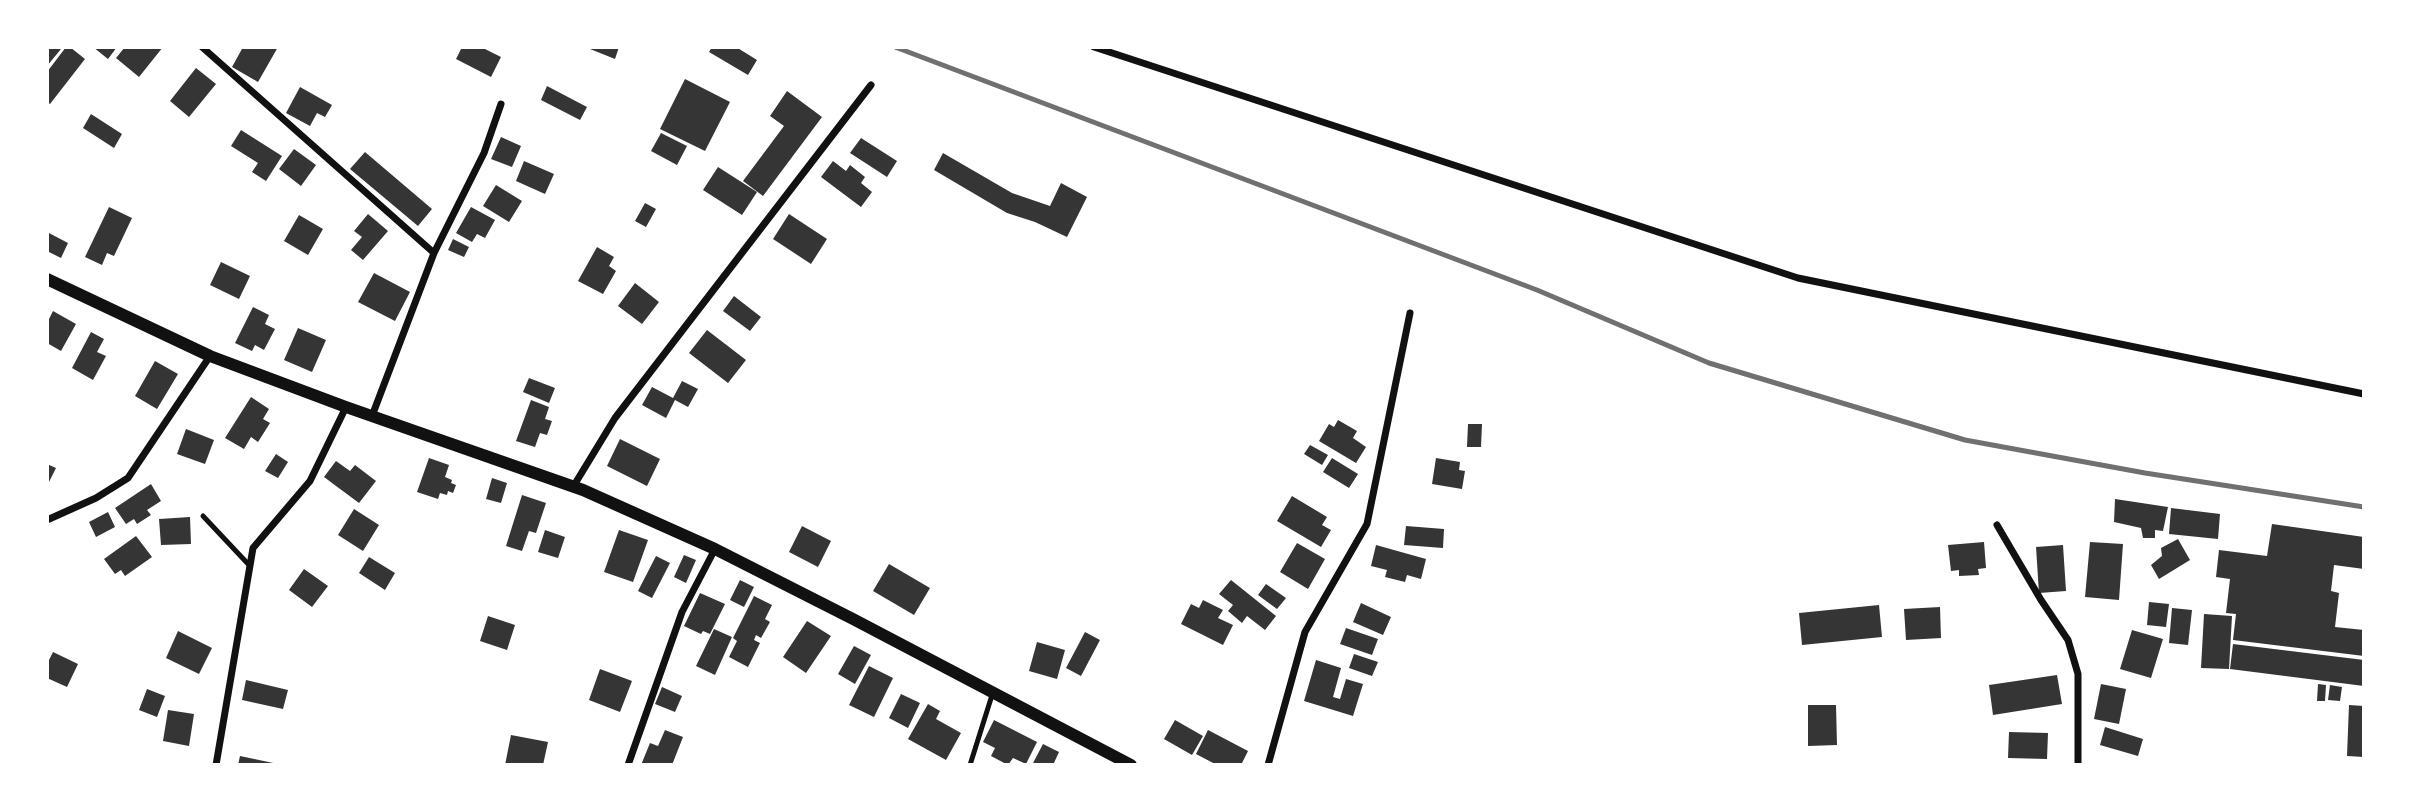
<!DOCTYPE html>
<html>
<head>
<meta charset="utf-8">
<style>
  body { margin:0 }
  #map { position:relative; width:2411px; height:812px; overflow:hidden; background:#fff; font-family:Literata,serif }
  canvas { display:block }
  .frame { position:absolute; inset:0; border:49px solid #fff; pointer-events:none }
</style>
</head>
<body>
<div id="map">
<canvas width="2411" height="812"></canvas>
<div class="frame"></div>
</div>
<script>
const ctx = document.querySelector('canvas').getContext('2d');
ctx.lineJoin = 'round';
function fillPath(path, color) { ctx.fillStyle = color; ctx.fill(path, 'evenodd'); }
function trace(path, color, width, dash) { ctx.strokeStyle = color; ctx.lineWidth = width; ctx.lineCap = dash ? 'butt' : 'round'; ctx.setLineDash(dash || []); ctx.stroke(path); }
fillPath(new Path2D(`
  M47,47l14,2 -14,17z
  M66,47h4l15,12 -35,45 -3,-2v-30z
  M93,47h24l-9,12z
  M125,47h38l-24,30 -23,-19z
  M243,47h35l-20,35 -26,-15z
  M462,47h19l20,10 -10,20 -35,-18z
  M585,47h34l-4,12z
  M712,47h24l21,13 -9,15 -39,-23z
  M196,68l20,16 -27,33 -19,-16z
  M685,79l45,23 -25,49 -45,-22z
  M547,86l40,21 -7,13 -39,-20z
  M300,87l32,18 -7,12 -8,-4 -7,13 -24,-13z
  M787,91l35,26 -59,79 -20,-15 41,-55 -14,-10z
  M91,114l31,20 -8,14 -31,-20z
  M241,130l41,26 -16,25 -14,-9 6,-9 -27,-17z
  M661,133l26,13 -10,19 -26,-14z
  M501,137l20,9 -9,21 -21,-8z
  M861,138l36,23 -10,16 -37,-24z
  M294,149l22,16 -15,21 -22,-17z
  M365,152l67,57 -14,17 -68,-57z
  M943,153l69,40 38,13 11,-23 26,14 -20,40 -32,-15 -28,-9 -73,-43z
  M524,161l30,13 -9,20 -29,-13z
  M833,161l13,10 4,-6 15,12 -4,6 11,9 -11,15 -40,-30z
  M718,167l39,25 -15,23 -39,-25z
  M496,185l26,16 -13,21 -26,-16z
  M645,203l11,6 -10,18 -11,-6z
  M109,207l23,11 -18,38 -7,-3 -5,12 -17,-8z
  M471,207l24,13 -10,18 -8,-4 -5,8 -16,-9z
  M368,214l20,17 -25,29 -12,-10 11,-13 -8,-6z
  M789,214l38,25 -16,25 -38,-25z
  M299,215l24,14 -15,26 -24,-14z
  M47,232l21,11 -7,15 -14,-7z
  M453,239l16,8 -5,10 -16,-7z
  M597,247l17,10 -5,9 7,5 -13,23 -25,-13z
  M221,262l29,14 -11,23 -29,-14z
  M374,273l36,19 -15,29 -37,-19z
  M635,283l24,19 -17,22 -24,-18z
  M734,296l27,21 -11,14 -27,-20z
  M253,307l16,8 -4,9 10,5 -11,21 -9,-5 -3,6 -17,-8z
  M53,311l23,13 -15,27 -14,-8v-20z
  M298,328l28,12 -14,32 -28,-12z
  M707,330l39,30 -18,23 -39,-30z
  M91,332l13,7 -7,13 9,4 -13,24 -21,-12z
  M155,361l23,13 -21,35 -22,-13z
  M529,378l26,10 -6,15 -26,-11z
  M682,381l16,8 -10,18 -13,-7 -9,18 -24,-13 10,-18 21,11z
  M251,397l18,12 -6,10 7,4 -12,19 -7,-5 -7,12 -19,-11z
  M531,400l18,7 -4,12 7,2 -5,14 -7,-2 -5,14 -19,-6z
  M1338,420l19,11 -4,7 13,9 -10,16 -37,-22 10,-17 5,3z
  M1468,424h14l-1,23h-14z
  M186,429l28,11 -9,24 -28,-10z
  M620,439l40,20 -13,27 -40,-20z
  M1310,445l18,10 -6,10 -18,-11z
  M276,454l12,8 -10,16 -13,-7z
  M429,458l20,7 -4,12 7,3 -1,3 5,2 -3,8 -5,-2 -1,4 -7,-2 -2,6 -21,-7z
  M1332,458l26,16 -9,14 -26,-16z
  M1436,458l24,4 -1,8 6,1 -3,18 -30,-5z
  M336,461l14,10 5,-6 21,16 -17,22 -35,-26z
  M47,464l9,4 -9,18z
  M492,478l15,5 -6,20 -15,-4z
  M151,484l10,17 -14,9 4,5 -14,9 -3,-5 -8,5 -11,-16z
  M522,495l24,8 -10,30 -7,-2 -7,20 -16,-5z
  M1292,496l35,21 -5,8 9,5 -10,17 -44,-26z
  M2115,499l53,8 -5,24 -8,-1v8h-12l-2,-10 -27,-6z
  M2171,508l49,6 -2,25 -49,-5z
  M354,509l25,16 -16,26 -25,-16z
  M108,512l7,15 -19,10 -7,-15z
  M190,517l1,27 -30,1 -2,-26z
  M2272,524l92,13v32l-30,-4 -3,26 8,2 -4,34 29,3v26l-131,-16 3,-26 -10,-1 4,-34 -14,-2 3,-27 48,6z
  M802,526l29,15 -13,26 -29,-15z
  M1406,526l38,3 -1,19 -39,-3z
  M545,530l20,7 -7,21 -20,-6z
  M619,530l29,10 -15,42 -29,-10z
  M136,536l16,21 -27,19 -4,-6 -6,4 -11,-15z
  M2178,539l12,21 -31,19 -8,-14 11,-9 -1,-8z
  M1984,542l2,26 -8,1 1,6 -20,1v-6l-8,1 -3,-26z
  M2090,542l33,2 -4,56 -34,-3z
  M1297,543l28,16 -17,30 -28,-17z
  M1376,545l50,14 -5,20 -14,-4 -2,7 -20,-5 2,-7 -16,-4z
  M2063,545l3,46 -27,2 -3,-46z
  M684,555l12,5 -10,23 -12,-6z
  M656,556l14,7 -18,35 -14,-7z
  M369,557l26,16 -10,17 -26,-17z
  M889,564l41,24 -16,27 -41,-24z
  M304,569l24,17 -16,21 -23,-17z
  M740,580l14,7 -10,20 -14,-7z
  M1231,580l45,36 -11,14 -18,-14 -5,7 -14,-12 5,-6 -14,-11z
  M1266,584l20,14 -9,11 -19,-14z
  M700,593l25,11 -15,30 -7,-3 -2,3 -17,-8z
  M754,596l18,9 -7,14 5,3 -9,16 -5,-3 -2,5 6,3 -12,24 -19,-10 8,-16 -4,-3z
  M1203,600l20,10 -5,8 15,7 -10,20 -42,-21 10,-20 8,4z
  M2149,602l20,2 -3,23 -19,-2z
  M1361,603l30,14 -8,18 -30,-13z
  M1879,605l3,32 -80,8 -3,-32z
  M1940,607l1,31 -35,2 -2,-31z
  M2172,608l20,2 -4,35 -19,-2z
  M2204,614l28,2 -3,53 -28,-1z
  M488,616l27,9 -8,25 -27,-9z
  M807,621l24,15 -25,37 -23,-16z
  M1346,628l32,11 -6,16 -32,-11z
  M714,629l18,8 -17,38 -19,-9z
  M2132,630l31,9 -12,39 -31,-9z
  M178,631l34,17 -13,26 -33,-16z
  M1085,632l15,8 -19,36 -15,-8z
  M1037,642l28,8 -8,29 -28,-8z
  M2233,644l131,16v26l-134,-17z
  M854,646l17,9 -16,29 -17,-10z
  M53,652l25,12 -11,23 -20,-9v-14z
  M1354,654l24,8 -6,14 -23,-8z
  M1316,660l25,8 -8,29 7,2 6,-20 17,5 -10,32 -49,-15z
  M869,666l24,12 -19,39 -25,-12z
  M600,669l32,12 -12,31 -31,-12z
  M2057,675l5,29 -69,11 -4,-30z
  M246,680l42,10 -5,19 -41,-9z
  M2101,684l25,5 -7,35 -25,-5z
  M2318,684l8,1 -1,16h-8z
  M2330,685l12,2 -2,14 -12,-1z
  M662,687l20,9 -7,16 -20,-8z
  M147,689l18,7 -8,21 -18,-7z
  M901,694l19,9 -12,25 -19,-10z
  M928,704l12,7 -4,8 25,14 -15,27 -38,-21z
  M1808,705h28l1,40 -29,1z
  M2349,705l15,1v51l-17,-1z
  M168,710l26,4 -5,32 -26,-5z
  M994,720l43,22 -11,22 -13,-6 -5,7 -17,-9 4,-8 -12,-6z
  M1175,720l28,16 -11,19 -28,-16z
  M2105,727l38,12 -5,17 -38,-11z
  M665,730l18,7 -11,28h-31l9,-22 8,3z
  M1208,730l40,21 -7,14h-24l-21,-11z
  M2009,732l39,1 -1,26 -39,-1z
  M511,735l37,7 -5,23h-38z
  M1043,744l16,8 -6,13h-21z
  M240,756l38,8v1h-40z`), '#353535');
trace(new Path2D(`
  M203,516l47,50
  M970,765l23,-73`), '#111', 5);
trace(new Path2D(`
  M202,47l232,206
  M1094,47l704,231 566,116
  M372,416l62,-163 50,-100 17,-49
  M573,487l42,-69 256,-333
  M47,520l49,-22 32,-20 82,-122
  M1997,525l44,75 27,40 10,34v91
  M216,765l37,-217 57,-67 36,-74
  M628,765l54,-153 33,-63
  M1268,765l37,-133 62,-108 43,-211`), '#111', 7);
trace(new Path2D(`
  M47,279l163,77 136,51 237,83 132,59 138,70 278,146`), '#111', 12);
trace(new Path2D(`
  M895,47l642,243 172,73 256,77 180,33 219,34`), '#707070', 5);
</script>
</body>
</html>
